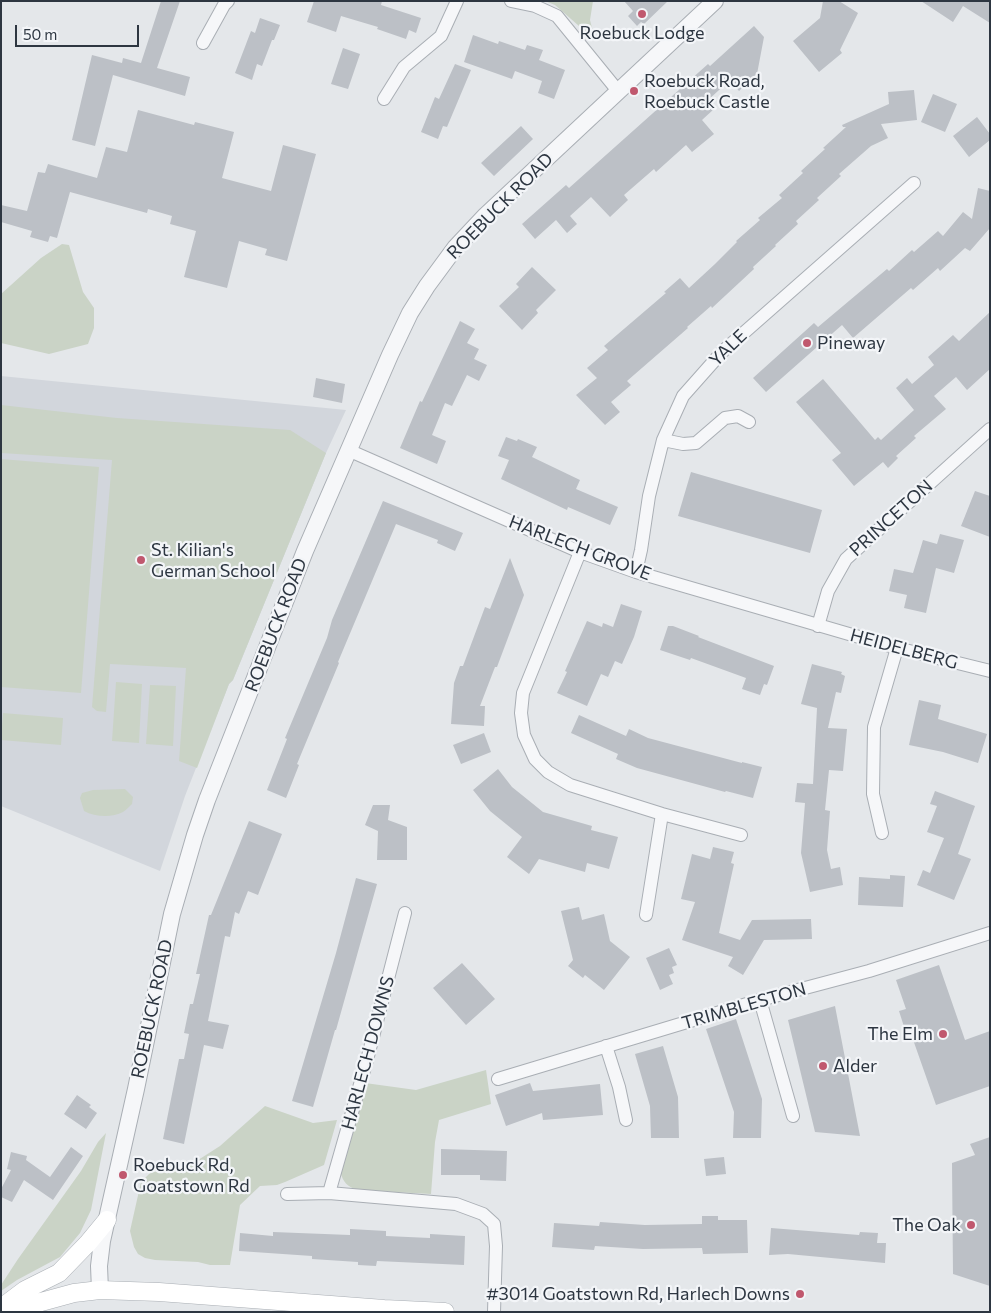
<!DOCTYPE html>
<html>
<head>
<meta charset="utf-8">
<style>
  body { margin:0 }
  #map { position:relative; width:991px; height:1313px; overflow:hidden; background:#e4e7ea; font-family:Commissioner,sans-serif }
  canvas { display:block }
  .frame { position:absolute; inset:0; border:2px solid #2d3641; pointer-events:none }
  .scale { position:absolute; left:15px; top:25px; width:124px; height:22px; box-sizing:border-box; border:2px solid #2d3641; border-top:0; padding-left:6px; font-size:15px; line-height:18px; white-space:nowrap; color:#2d3641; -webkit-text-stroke:4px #f3f5f8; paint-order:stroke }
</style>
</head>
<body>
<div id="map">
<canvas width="991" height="1313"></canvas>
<div class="frame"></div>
<div class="scale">50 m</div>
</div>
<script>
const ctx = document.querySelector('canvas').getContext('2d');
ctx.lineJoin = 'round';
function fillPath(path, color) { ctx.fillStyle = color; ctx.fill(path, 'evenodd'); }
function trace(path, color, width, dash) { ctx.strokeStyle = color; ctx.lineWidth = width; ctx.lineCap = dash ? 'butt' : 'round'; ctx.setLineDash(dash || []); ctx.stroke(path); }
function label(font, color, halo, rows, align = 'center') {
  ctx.font = font + ' Commissioner,sans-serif'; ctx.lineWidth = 4.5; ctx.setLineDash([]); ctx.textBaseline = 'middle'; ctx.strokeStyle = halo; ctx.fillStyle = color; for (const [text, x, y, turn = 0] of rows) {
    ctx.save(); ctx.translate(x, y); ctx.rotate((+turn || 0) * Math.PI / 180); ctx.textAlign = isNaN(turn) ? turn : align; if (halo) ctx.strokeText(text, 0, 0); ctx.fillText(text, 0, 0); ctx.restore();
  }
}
fillPath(new Path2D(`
  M1,376l345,34 -20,43 -93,227 -4,4 -44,112 -25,75 -159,-65z`), '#d2d6dc');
fillPath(new Path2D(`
  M545,1h48l-3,19 5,20 -40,-35z
  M62,244l7,1 14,47 11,16v20l-6,16 -39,10 -48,-11v-49l40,-36z
  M1,405l116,13 173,12 36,23 -93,227 -4,4 -32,84 -18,-7 7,-93 -76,-4 -4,48 -9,-1 -5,-4 20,-247 -111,-7z
  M1,459l98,8 -18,226 -80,-6z
  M116,682l26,2 -3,59 -27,-2z
  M150,685l26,1 -3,60 -27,-2z
  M3,713l60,5 -2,27 -60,-5z
  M125,789l8,8 -1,7c-2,2 -6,6 -9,8 -11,6 -28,5 -39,-1l-4,-13 2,-5 11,-3z
  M486,1070l5,34 -52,16 -4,22 -4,52 -73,-4c-11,-3 -15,-8 -18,-19l25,-88 51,7z
  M265,1106l48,17 24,-3 -13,45 -39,17 -8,3 -17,1 -20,19 -10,60h-20l-12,-3 -43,-2 -10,-2 -7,-4 -4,-7 -4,-16 11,-49 9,-9 45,-11 25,-16z
  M106,1133l-15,77 -11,23 -20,24 -43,23 -16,11v-6l17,-26 63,-88 17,-29z`), '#cad3c6');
fillPath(new Path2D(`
  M161,1h19l-23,67 33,9 -5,19 -72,-21 -18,71 -23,-6 20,-85 30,8 1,-5 18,5z
  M314,1h68l-1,4 40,13 -5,15 -7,-3 -3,9 -29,-10 1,-2 -37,-11 -5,16 -29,-10z
  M624,1h44l-24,23 -3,-2 -4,4 -9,-10 5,-5z
  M823,1h16l19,12 -18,37 2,3 -23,19 -26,-31 27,-23z
  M921,1h69v22l-27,-17 -10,16z
  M260,18l20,7 -6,15h-2l-10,26 -5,-2 -5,16 -17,-7 16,-42 4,2z
  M754,26l10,11 -7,37 -18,17 -9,-11 -23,21 7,8 -12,11 12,14 -22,18 -6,-7 -30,27 -2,-3 -30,26 4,5 -18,17 -19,-20 -21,19 7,8 -10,9 -11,-13 -21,19 -13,-15 44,-39 3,3 139,-124 2,2z
  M473,35l25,9 1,-3 26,9 2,-5 16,5 -4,10 26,10 -11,29 -16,-6 4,-12 -27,-10 -3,8 -48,-17z
  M343,48l17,6 -12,35 -17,-5z
  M455,64l16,6 -24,57 -4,-1 -5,13 -17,-7 14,-35 4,2z
  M914,90l3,30 -36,4 7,14 -17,8 -32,28 2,2 -24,22 2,2 -23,21 2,3 -23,21 1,1 -23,21 1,2 -42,39 -1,-2 -24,21 1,1 -61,53 4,4 -20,17 9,10 -15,13 -29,-30 21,-17 -10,-10 21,-18 -4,-4 62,-53 -2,-1 16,-14 9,10 26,-24 22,-22 -1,-1 24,-21 -2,-2 24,-20 -3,-3 24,-22 -2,-2 24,-22 -2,-1 23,-21h-3l-1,-2 47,-21 -1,-12z
  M933,94l24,10 -12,28 -24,-10z
  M138,110l56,15 1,-3 39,10 -12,46 49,13 12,-46 33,9 -29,107 -22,-6 2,-6 -28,-8 -12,47 -43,-11 12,-46 -26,-7 2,-8 -24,-7 -1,4 -77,-21 -13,46 -7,-2 -2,6 -18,-5 2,-6 -31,-9v-17l26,6 11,-39 7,1 3,-9 49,14 9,-31 21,5z
  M977,117l13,17v6l-21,17 -16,-21z
  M521,126l12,13 -39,37 -13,-13z
  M978,188l12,3v37l-20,23 -5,-3 -25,23 -2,-3 -25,22 -2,-2 -58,50 -11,-13 -76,67 -13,-14 61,-55 4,4 69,-58 2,2 23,-21 2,2 24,-21 5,5 20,-24 9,7z
  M532,267l24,23 -20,20 2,3 -16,17 -23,-24 20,-19 -3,-3z
  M990,312v57l-23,21 -11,-13 -22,19 12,13 -32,27 2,2 -20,18 2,2 -10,10 -5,-6 -29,24 -22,-26 9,-7 -45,-51 27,-23 52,61 3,-3 3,3 33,-30 -18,-22 11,-10 5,6 22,-19 -6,-8 25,-22 6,6z
  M460,321l15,8 -8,14 12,6 -5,10 13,6 -8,16 -12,-6 -15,31 -7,-3 -13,32 14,6 -9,23 -37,-16 20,-47 2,1z
  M316,378l29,6 -3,19 -29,-6z
  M506,437l11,4 1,-2 19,8 -5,10 48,23 -4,9 42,18 -8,18 -42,-18 -1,3 -66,-31 8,-19 -11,-4z
  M691,472l131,38 -12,43 -132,-37z
  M975,491l15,5v41l-29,-11z
  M383,501l80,32 -8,18 -18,-8 1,-3 -42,-16 -58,138 1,1 -42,101 2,1 -13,33 -19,-8 20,-51 -2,-1 42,-100 5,-18z
  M940,534l24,6 -10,33 -18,-5 -10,45 -22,-5 3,-13 -18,-4 5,-22 19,4 10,-33 14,4z
  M510,558l14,37 -27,72h-2l-15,39h5l-1,20 -33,-2 3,-41 6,-17h3l22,-59 5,2z
  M621,604l21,7 -8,26 -12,27 -7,-3 -7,16 -7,-3 -14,32 -30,-13 10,-21 -2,-1 22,-50 15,6 1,-4 10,4z
  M668,626h5l26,10 -1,1 76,29 -7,19 -3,-1 -4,11 -18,-6 4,-11 -55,-20 -1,2 -30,-10z
  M812,664l30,8 -1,2 4,2 -4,17 -5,-1 -8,36 19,1 -4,42 -14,-1 -4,40 5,1 -3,39 4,19 9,-2 3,18 -33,7 -9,-39 4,-50 -10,-1 2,-19 16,1 4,-76 -16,-4z
  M919,700l22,5 -3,14 49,15 -9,29 -35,-11 -34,-7z
  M579,715l47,21 3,-7 19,9 94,25v-1l20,5 -9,31 -27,-7 -1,1 -88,-24 -21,-9 2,-5 -47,-21z
  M484,733l7,19 -30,12 -8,-19z
  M498,769l14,18 31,25 49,14 -1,4 27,7 -9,32 -22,-6 -2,9 -46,-13 -10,15 -22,-17 15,-20 -32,-26 -17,-21z
  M935,791l40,15 -17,48 13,5 -17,41 -37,-15 6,-15 7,3 14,-35 -17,-6 10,-26 -7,-2z
  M373,805h17l-2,15 19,7v33h-30l1,-29 -13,-6z
  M249,821l33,13 -24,61 -10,-4 -9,23 -4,-2 -5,25 -5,-1 -17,85 21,4 -6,24 -19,-4 -20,99 -21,-5 16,-80h5l5,-25 -5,-1 6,-29h3l7,-30h-4l13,-59h2z
  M713,847l21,5 -3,11 3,1 -15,69 21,7 12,-20 59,-1 1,20 -48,1 -21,35 -15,-9 5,-9 -51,-17 13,-38 -14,-3 11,-45 18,5z
  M890,875l15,1 -2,31 -45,-2 1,-28 31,2z
  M356,878l21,6 -41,146h-1l-22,77 -21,-6 44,-148z
  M579,907l3,13 22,-6 6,27 20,16 -26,33 -19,-15 -2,3 -15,-12 5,-6 -12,-49z
  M669,948l8,17 -5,2 2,6 -5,2 4,9 -13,6 -14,-32z
  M462,963l33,36 -29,26 -33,-37z
  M939,965l26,75 25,-9v55l-54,19 -26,-74 -4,2 -7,-22 7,-2 -10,-29z
  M835,1006l25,130 -45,-4 -27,-112z
  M736,1019l26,80 -1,39h-28l1,-26 -28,-83z
  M663,1046l15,51 1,41h-28l-1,-32 -15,-52z
  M530,1083l3,8 67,-7 3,31 -60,5 -1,-7 -36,13 -11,-31z
  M77,1095l14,10 -2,2 8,6 -11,16 -22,-15z
  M990,1137v149l-37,-12 -1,-111 23,-8 -5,-11z
  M71,1147l12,9 -30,44 -29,-20 -12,22 -11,-5v-8l10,-19 -4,-1 4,-17 16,4 -1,4 24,17z
  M441,1149l66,2 -1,30 -26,-1v-5h-39z
  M724,1157l2,17 -20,2 -2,-17z
  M702,1216h16v4h29l1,33 -45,1 -1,-6 -59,1 -48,-3 -1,4 -42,-3 2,-24 45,3 1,-4 45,3 57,-1z
  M771,1228l88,7 1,-3 18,1 -1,10h9l-1,20 -97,-9 -19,1z
  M350,1229l36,2v5l44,2v-4l35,2 -1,29 -87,-4 -1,5 -18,-1v-3l-46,-3v-3l-73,-5 1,-18 33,3v-4l77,3z`), '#bcc0c6');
const minor = new Path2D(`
  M511,1l24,5 22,10 61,75
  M203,43l21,-38 4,-4
  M384,99l20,-32 37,-31 16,-35
  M663,440l20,4 13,-1 29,-25 13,-2 11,6
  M348,450l232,102 56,20 261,76 93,23
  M580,552l-57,141 -2,20 3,22 11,24 13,13 22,13 92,29 79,21
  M636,572l5,-22 8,-54 14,-56 20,-44 39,-44 192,-169
  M818,626l10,-35 18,-32 144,-130
  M882,833l-9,-39 1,-67 23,-79
  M646,915l16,-101
  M760,1000l33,116
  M606,1046l13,41 7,33
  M498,1079l262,-79 109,-29 121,-38
  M329,1193l38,-133 38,-147
  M287,1194l42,-1 127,11 27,10 11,10 2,22 -2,66`);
const tertiary = new Path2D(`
  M100,1290l-1,-24 3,-25 34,-152 36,-175 23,-79 12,-35 98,-249 85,-196 20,-42 17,-27 28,-38 31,-33 229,-214`);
const secondary = new Path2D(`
  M1,1308l24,-18 34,-17 29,-30 19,-23
  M17,1312l24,-10 33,-9 26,-3 59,2 225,17 61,3`);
trace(minor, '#a9aeb4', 14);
trace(tertiary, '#a9aeb4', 18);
trace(secondary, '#a9aeb4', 19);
trace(minor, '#f6f7f9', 12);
trace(tertiary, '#f6f7f9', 16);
trace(secondary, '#fff', 18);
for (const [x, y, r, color] of [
  [642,14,5,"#c0586e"],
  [634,91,5,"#c0586e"],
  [807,343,5,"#c0586e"],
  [141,560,5,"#c0586e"],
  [943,1034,5,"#c0586e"],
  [823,1066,5,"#c0586e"],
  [123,1175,5,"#c0586e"],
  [971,1225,5,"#c0586e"],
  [800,1294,5,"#c0586e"]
]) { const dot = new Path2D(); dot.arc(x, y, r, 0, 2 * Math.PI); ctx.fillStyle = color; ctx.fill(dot); trace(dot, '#f3f5f8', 2); }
label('18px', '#2d3641', '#f3f5f8', [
  ["Roebuck Lodge",642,33,"center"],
  ["Roebuck Road,",644,81],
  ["Roebuck Castle",644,102],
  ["Pineway",817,343],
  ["St. Kilian's",151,550],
  ["German School",151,571],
  ["The Elm",933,1034,"right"],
  ["Alder",833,1066],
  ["Roebuck Rd,",133,1165],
  ["Goatstown Rd",133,1186],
  ["The Oak",961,1225,"right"],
  ["#3014 Goatstown Rd, Harlech Downs",790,1294,"right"]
], 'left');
label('18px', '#2d3641', '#f3f5f8', [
  ["ROEBUCK ROAD",500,206,-45],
  ["YALE",728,348,-44],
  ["PRINCETON",891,518,-42],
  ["HARLECH GROVE",580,548,21],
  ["ROEBUCK ROAD",276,625,-69],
  ["HEIDELBERG",904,649,15],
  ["TRIMBLESTON",744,1006,-16],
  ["ROEBUCK ROAD",152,1009,-78],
  ["HARLECH DOWNS",368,1053,-75]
]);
</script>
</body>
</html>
